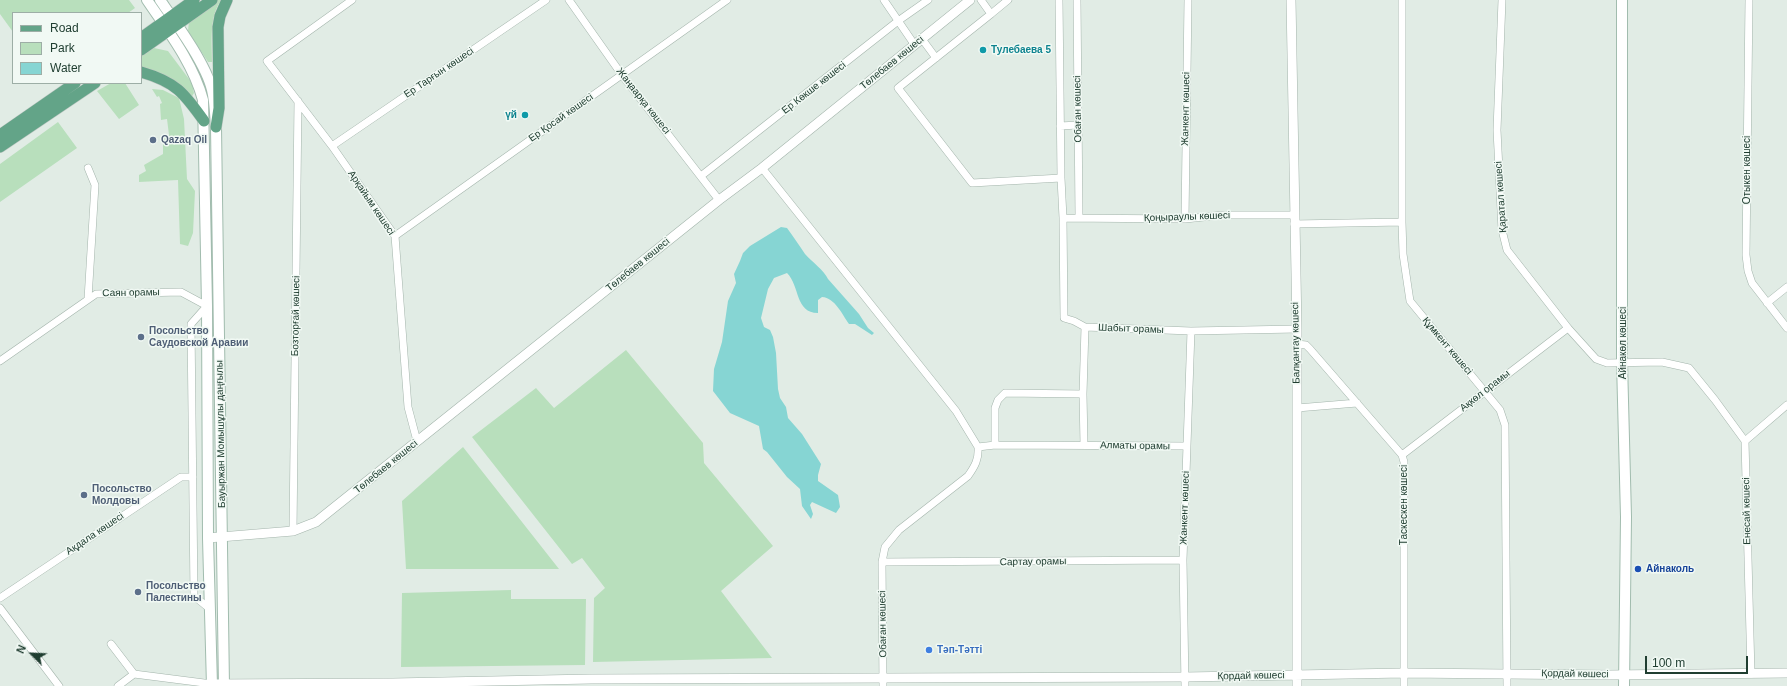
<!DOCTYPE html>
<html>
<head>
<meta charset="utf-8">
<style>
  body { margin:0 }
  #map { position:relative; width:1787px; height:686px; overflow:hidden; background:#e1ece5; font-family:Helvetica,sans-serif }
  canvas { display:block }
  .legend { position:absolute; left:12px; top:12px; width:130px; height:72px; box-sizing:border-box; background:#f1f9f4; border:1px solid #9daea6; margin:0; padding:5px 7px; list-style:none; font-size:12px; color:#203e31 }
  .legend li { display:flex; align-items:center; gap:8px; height:20px }
  .legend b { width:20px; border:1px solid #9daea6 }
  .north { position:absolute; left:12px; top:634px; width:40px; height:40px; -webkit-text-stroke:3px #f1f9f4; paint-order:stroke; rotate:294deg; font-size:11px; font-weight:700; line-height:16px; text-align:center; color:#203e31 }
  .north::after { content:''; display:block; margin:auto; width:14px; height:18px; background:#203e31; clip-path:polygon(50% 0,100% 100%,50% 72%,0 100%) }
  .scale { position:absolute; left:1645px; top:656px; width:103px; height:18px; box-sizing:border-box; border:2px solid #203e31; border-top:0; padding-left:5px; font-size:12px; line-height:14px; white-space:nowrap; color:#203e31; -webkit-text-stroke:3px #f1f9f4; paint-order:stroke }
</style>
</head>
<body>
<div id="map">
<canvas width="1787" height="686"></canvas>
<ul class="legend">
<li><b style="height:5px;background:#63a488"></b>Road</li>
<li><b style="height:11px;background:#b8dfbc"></b>Park</li>
<li><b style="height:11px;background:#86d5d3"></b>Water</li>
</ul>
<div class="north">N</div>
<div class="scale">100 m</div>
</div>
<script>
const ctx = document.querySelector('canvas').getContext('2d');
ctx.lineJoin = 'round';
function fillPath(path, color) { ctx.fillStyle = color; ctx.fill(path, 'evenodd'); }
function trace(path, color, width, dash) { ctx.strokeStyle = color; ctx.lineWidth = width; ctx.lineCap = dash ? 'butt' : 'round'; ctx.setLineDash(dash || []); ctx.stroke(path); }
function label(font, color, halo, rows, align = 'center') {
  ctx.font = font + ' Helvetica,sans-serif'; ctx.lineWidth = 3; ctx.setLineDash([]); ctx.textBaseline = 'middle'; ctx.strokeStyle = halo; ctx.fillStyle = color; for (const [text, x, y, turn = 0] of rows) {
    ctx.save(); ctx.translate(x, y); ctx.rotate((+turn || 0) * Math.PI / 180); ctx.textAlign = isNaN(turn) ? turn : align; if (halo) ctx.strokeText(text, 0, 0); ctx.fillText(text, 0, 0); ctx.restore();
  }
}
fillPath(new Path2D(`
  M0,0h129l6,8 -7,5h-115v19l-13,-18z
  M218,0h3c-12,18 -9,41 -9,62h-4l-20,-31 1,-10z
  M154,48l14,3 24,32 2,10 -3,5 -50,-29v-13z
  M111,83h14l14,22 -20,14 -22,-28z
  M152,89l11,1 16,8 5,21 3,60 8,12 -2,42 -5,13 -8,-2 -2,-64 -39,2v-7l7,-4 -2,-6 19,-11v-18l6,-1 -2,-16 -6,1 -1,-16 2,-1 -3,-7 -2,1z
  M58,122l19,26 -77,54v-38z
  M626,350l77,93 1,20 69,83 -52,45 51,67 -179,4 1,-64 11,-10 -23,-30 -10,6 -100,-127 64,-49 18,20z
  M463,447l96,122h-153l-4,-68z
  M511,590v9h75l-1,66 -184,2 1,-74z`), '#b8dfbc');
fillPath(new Path2D(`
  M781,227l6,1c6,8 12,17 18,26 7,8 19,16 23,25l31,35 9,14 6,5 -2,2 -17,-11h-6c-7,-10 -14,-26 -27,-27l-4,3v13c-23,0 -18,-27 -31,-40l-13,5 -6,11 -7,29 3,9 6,3 3,7 3,16 2,36 2,9 6,9 2,11 14,16 19,30 -3,11v6l20,14 2,12 -4,6 -24,-11 -2,3 3,9 -2,5 -9,-13 -2,-17 -13,-12 -20,-25 -4,-3 -4,-23 -29,-13 -17,-22 1,-22 8,-27 6,-41 8,-18 -2,-9 6,-13 3,-8 7,-7z`), '#86d5d3');
const minor = new Path2D(`
  M352,0l-85,61 65,85 63,90 13,171 9,34
  M569,0l53,75 97,125
  M884,0l30,44
  M981,0l10,14 -93,74 74,95 89,-5 -2,-178
  M1077,0l2,217
  M1402,0v222l1,32 7,47 90,109 5,15 2,261
  M1502,0l-5,130 5,100 5,20 61,78 28,31 11,4 55,-1 27,6 26,32 30,41 6,233
  M1749,0l-3,255 2,16 4,12 35,45
  M991,14l17,-14
  M922,39l14,19
  M1060,126l18,-1
  M332,146l214,-146
  M88,168l7,17 -7,114
  M762,168l194,243 22,36
  M701,176l197,-155 30,-21
  M1061,178l2,40 122,1 38,-4h71
  M1063,218l1,100 10,3 11,6
  M1185,219l3,-219
  M1294,224l108,-2
  M395,236l332,-236
  M1767,303l20,-16
  M1297,344l9,1 4,4 92,106 2,7v224
  M0,361l96,-67 85,-2 26,14 -16,18 3,272 16,13
  M1297,408l60,-5
  M1745,441l42,-36
  M995,445l191,1
  M1084,445l-1,-51 2,-67 106,4 106,-2
  M1402,455l166,-127
  M293,531l5,-430
  M882,562l301,-2
  M0,598l181,-121h12
  M0,608l59,78
  M111,644l23,30
  M118,686l16,-12 78,10
  M883,686l-1,-124 3,-15 14,-17 69,-54c7,-10 11,-17 10,-29l17,-2v-37l3,-8 7,-7 78,1
  M1185,686l-2,-126 8,-229`);
const tertiary = new Path2D(`
  M1291,0l6,329v357
  M208,538l85,-7 23,-9 403,-322 43,-32 208,-168
  M212,684l181,-1 198,-4 594,-2 219,-4 205,2 178,-2`);
const secondary = new Path2D(`
  M147,0c21,31 46,63 56,100l4,206 1,232 4,148
  M160,0c16,23 46,64 52,90 3,12 3,25 4,37l8,559
  M1622,0v362l4,155 -2,169`);
const primary = new Path2D(`
  M141,38l53,-38
  M141,50l71,-50
  M141,72c35,10 43,21 63,49
  M216,127l3,-19 -1,-81 2,-11 7,-16
  M0,135l75,-52
  M0,147l95,-64`);
trace(minor, '#a3b4ab', 8);
trace(tertiary, '#a3b4ab', 10);
trace(secondary, '#a1bcae', 12);
trace(primary, '#c1c9c5', 12);
trace(minor, '#fff', 7);
trace(tertiary, '#fff', 9);
trace(secondary, '#fff', 10);
trace(primary, '#63a488', 11);
for (const [x, y, r, color] of [
  [983,50,4,"#0f9aa8"],
  [525,115,4,"#0f9aa8"],
  [153,140,4,"#5c6f8a"],
  [141,337,4,"#5c6f8a"],
  [84,495,4,"#5c6f8a"],
  [1638,569,4,"#1a4fb4"],
  [138,592,4,"#5c6f8a"],
  [929,650,4,"#3f7fe0"]
]) { const dot = new Path2D(); dot.arc(x, y, r, 0, 2 * Math.PI); ctx.fillStyle = color; ctx.fill(dot); trace(dot, '#f1f9f4', 1.5); }
label('bold 10px', '#0d838f', '#f1f9f4', [
  ["Тулебаева 5",991,50],
  ["үй",517,115,"right"]
], 'left');
label('10px', '#203e31', '#f1f9f4', [
  ["Төлебаев көшесі",892,63,-39],
  ["Ер Тарғын көшесі",439,73,-34],
  ["Ер Көкше көшесі",814,88,-38],
  ["Жаңаарқа көшесі",643,101,52],
  ["Обаған көшесі",1078,109,-91],
  ["Жанкент көшесі",1186,109,-89],
  ["Ер Қосай көшесі",561,118,-35],
  ["Отыкен көшесі",1747,170,-90],
  ["Қаратал көшесі",1501,197,-94],
  ["Арқайым көшесі",371,203,56],
  ["Қоңыраулы көшесі",1187,217,-2],
  ["Төлебаев көшесі",638,265,-39],
  ["Саян орамы",131,293,-1],
  ["Бозторғай көшесі",296,316,-89],
  ["Шабыт орамы",1131,329,2],
  ["Балқантау көшесі",1296,343,-91],
  ["Айнакөл көшесі",1623,343,-90],
  ["Құмкент көшесі",1447,346,50],
  ["Ақкөл орамы",1485,391,-38],
  ["Бауыржан Момышұлы даңғылы",221,434,-91],
  ["Алматы орамы",1135,446,1],
  ["Төлебаев көшесі",386,467,-39],
  ["Таскескен көшесі",1404,505,-90],
  ["Жанкент көшесі",1185,508,-88],
  ["Енесай көшесі",1747,511,-91],
  ["Ақдала көшесі",95,534,-34],
  ["Сартау орамы",1033,562,-1],
  ["Обаған көшесі",883,624,-91],
  ["Қордай көшесі",1575,674,1],
  ["Қордай көшесі",1251,676,-1]
]);
label('bold 10px', '#4e5e75', '#f1f9f4', [
  ["Qazaq Oil",161,140],
  ["Посольство",149,331],
  ["Саудовской Аравии",149,343],
  ["Посольство",92,489],
  ["Молдовы",92,501],
  ["Посольство",146,586],
  ["Палестины",146,598]
], 'left');
label('bold 10px', '#164399', '#f1f9f4', [
  ["Айнаколь",1646,569]
], 'left');
label('bold 10px', '#366cbe', '#f1f9f4', [
  ["Тәп-Тәтті",937,650]
], 'left');
</script>
</body>
</html>
